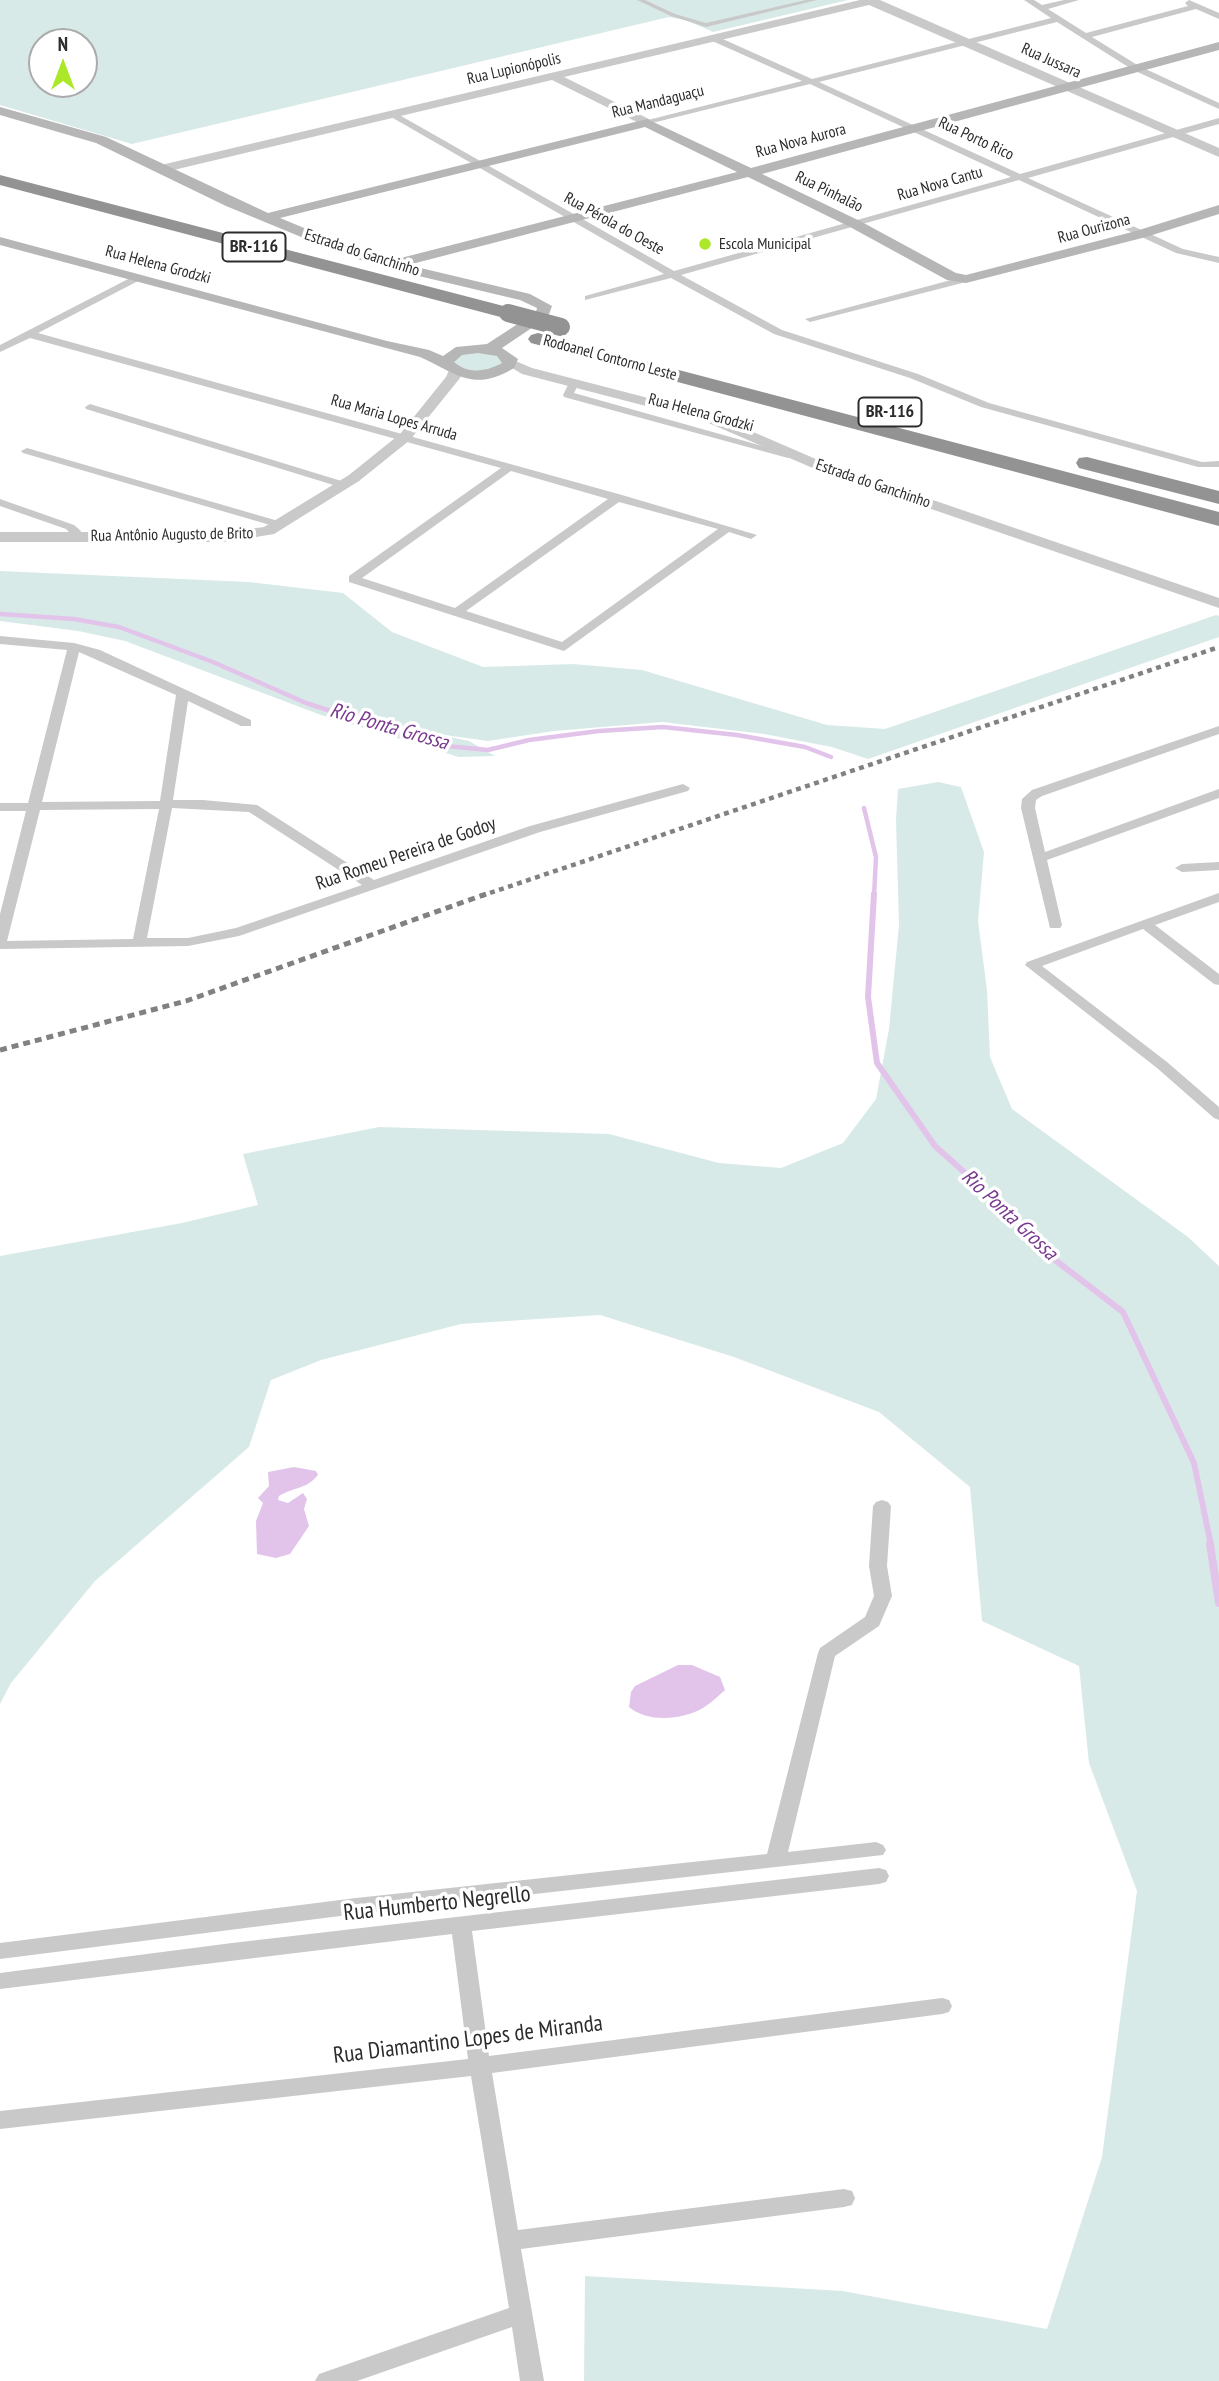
<!DOCTYPE html>
<html>
<head>
<meta charset="utf-8">
<style>
  body { margin:0 }
  #map { position:relative; width:1219px; height:2381px; overflow:hidden; background:#fff; font-family:"PT Sans Narrow",sans-serif }
  canvas { display:block }
  .north { position:absolute; left:28px; top:28px; width:70px; height:70px; box-sizing:border-box; background:#fff; border:2px solid #ababab; border-radius:50%; rotate:0deg; font-size:19px; font-weight:700; line-height:28px; text-align:center; color:#2c2c2c }
  .north::after { content:''; display:block; margin:auto; width:24px; height:32px; background:#ade729; clip-path:polygon(50% 0,100% 100%,50% 72%,0 100%) }
</style>
</head>
<body>
<div id="map">
<canvas width="1219" height="2381"></canvas>
<div class="north">N</div>
</div>
<script>
const ctx = document.querySelector('canvas').getContext('2d');
ctx.lineJoin = 'round';
function fillPath(path, color) { ctx.fillStyle = color; ctx.fill(path, 'evenodd'); }
function trace(path, color, width, dash) { ctx.strokeStyle = color; ctx.lineWidth = width; ctx.lineCap = dash ? 'butt' : 'round'; ctx.setLineDash(dash || []); ctx.stroke(path); }
function label(font, color, halo, rows, align = 'center') {
  ctx.font = font + ' "PT Sans Narrow",sans-serif'; ctx.lineWidth = 7; ctx.setLineDash([]); ctx.textBaseline = 'middle'; ctx.strokeStyle = halo; ctx.fillStyle = color; for (const [text, x, y, turn = 0] of rows) {
    ctx.save(); ctx.translate(x, y); ctx.rotate((+turn || 0) * Math.PI / 180); ctx.textAlign = isNaN(turn) ? turn : align; if (halo) ctx.strokeText(text, 0, 0); ctx.fillText(text, 0, 0); ctx.restore();
  }
}
fillPath(new Path2D(`
  M0,0h848l-135,32 -27,-12 -17,-3 -537,127 -132,-39zM42,42h42v42h-42z
  M467,352l31,2 5,10c-18,10 -34,8 -51,-1l3,-6z
  M0,571l249,11 94,11 49,39 91,35 90,-3 69,6 185,55 58,4 331,-114 3,1v21l-351,122 -36,-12 -68,-13 -102,-12 -108,9 -66,10 -58,-8 39,8 26,15 -36,1 -138,-42 -196,-74 -47,-10 -78,-10z
  M938,782l23,5 23,65 -6,69 9,69 3,67 22,52 176,128 31,29v1115h-635l1,-105 258,15 204,38 55,-172 35,-266 -48,-128 -10,-97 -97,-45 -12,-134 -91,-75 -145,-55 -134,-42 -139,9 -140,36 -50,20 -22,67 -154,134 -84,102 -11,21v-448l182,-33 76,-18 -15,-51 136,-27 230,7 110,29 62,5 62,-25 33,-44 13,-70 10,-104 -3,-105 2,-31z`), '#d8eae7');
fillPath(new Path2D(`
  M294,1467l22,4 2,4c-12,15 -25,12 -39,21l-1,4 10,3 15,-10 4,6 -3,10 5,17 -19,28 -14,4 -19,-4 -1,-33 7,-18 -5,-5 11,-12 -1,-14z
  M678,1665h14l28,12 5,13c-7,6 -14,13 -22,18 -21,12 -55,15 -74,-1l2,-15 4,-6z`), '#e2c4eb');
trace(new Path2D(`
  M0,614l74,5 45,8 94,35 93,41 130,42 52,5 41,-10 70,-9 64,-4 74,8 68,12 26,10
  M864,808l12,49 -2,39`), '#e2c4eb', 4.5);
trace(new Path2D(`
  M874,894l-6,103 9,66 58,83 57,51 50,53 81,62 71,151 17,82`), '#e2c4eb', 6);
trace(new Path2D(`
  M1210,1544l9,59`), '#e2c4eb', 8);
fillPath(new Path2D(`
  M637,0h8l30,14 31,9 100,-23h11l-111,27 -35,-11z`), '#c9c9c9');
fillPath(new Path2D(`
  M1024,0h10l8,5 22,-5h15l-31,9 38,24 102,-27 -3,-3 4,-3 30,13v6l-23,-10 -104,28 47,29 80,37v6l-86,-39 -76,-48 -238,60 201,92 199,-56v6l-191,54 155,71 36,8v6l-43,-10 -157,-73 -338,95 101,55 136,44 71,29 213,59 17,-1v6h-21l-217,-60 -71,-29 -136,-44 -103,-56 -86,22v-4l79,-22 -278,-160 8,-2 280,159 337,-94 -201,-93 -166,41v-4l158,-40 -92,-41v-4h6l96,43 239,-61z
  M136,275l4,1v4l-102,53 584,162 135,40 -6,4 -22,-7 -165,119 -215,-69v-6l152,-108 -471,-130 -30,14v-7zM511,471l97,28 -153,109 -93,-30zM619,502l99,27 -156,113 -96,-31z
  M966,276l4,1v4l-160,41 -5,-3z
  M570,381l9,2 -5,10 224,63 -10,2 -224,-61 -1,-2z
  M90,404l258,79 2,2 -10,2 -254,-78 -1,-2z
  M27,448l258,75 2,2 -6,3 -4,-1 -254,-74 -2,-2z
  M0,499l74,26 7,6 -3,8h-8l-1,-7 -3,-3 -66,-23z
  M0,636l74,7 26,7 151,70v6h-10l-53,-25 -15,99h30l54,5 117,75 156,-54 153,-42 7,4 -2,3 -148,41 -301,104 -51,10 -188,3v-35l26,-103h-26v-8h28l39,-153 -67,-6zM79,652l97,43 -16,106 -118,1zM172,808l77,4 113,73 -126,43 -48,10h-41zM159,809l-26,130 -126,2 33,-131z
  M1219,726v8l-177,62 -6,4 -1,8 10,44 174,-63v9l-172,62 15,65 -2,3h-10l-29,-120 1,-9 10,-9z
  M1219,862v8l-37,2 -7,-4 7,-4z
  M1219,893v9l-64,23 64,49v11l-5,-1 -71,-55 -101,37 125,96 52,45v13l-5,-2 -57,-50 -132,-103 2,-3z
  M882,1500l6,2 3,4 -4,60 5,30 -13,30 -44,30 -47,196 88,-10 7,3 3,5 -3,5 -527,59 -356,45v-16l356,-45 411,-44 51,-201 2,-5 45,-31 9,-21 -5,-30 4,-60 3,-4z
  M879,1868l7,2 3,6 -3,6 -7,2 -407,47 17,125 453,-58 7,2 3,6 -3,6 -7,2 -450,59 26,157 326,-41 8,2 3,7 -3,7 -8,2 -323,42 23,132h-24l-8,-54 -155,54h-42l4,-7 190,-66 -38,-232 -471,53v-18l468,-52 -16,-125 -452,55v-16l232,-30z`), '#c9c9c9');
fillPath(new Path2D(`
  M860,0h20l339,148v9l-350,-152 -305,72 87,43 2,3 -6,4 -95,-47 -391,93 -6,-4 6,-4z
  M511,359l21,9 182,47 111,48 394,135v10l-404,-139 -111,-48 -182,-47 -18,-11z
  M455,367l7,4 -2,7 -50,62 -51,41 -85,53 -48,8h-226v-10h226l38,-5 85,-52 51,-41 46,-57 4,-9z`), '#c9c9c9');
fillPath(new Path2D(`
  M1219,42v8l-457,124 98,47 96,52 10,2 170,-44 83,-26v9l-73,23 -180,46 -19,-3 -97,-53 -102,-50 -340,88 122,29 22,12 -4,11 -46,31 16,11 -4,9c-41,25 -58,5 -94,-11l-420,-112v-8l387,104 42,9 14,6 13,-9 31,-3 49,-32 1,-4 -17,-8 -135,-32 -45,-15 -114,-47 -130,-63 -96,-28v-8l106,30 162,76 379,-94 104,49zM645,127l92,45 -344,88 -43,-13 -70,-29zM478,353l19,3 5,7c-16,9 -34,11 -48,-1l8,-7z`), '#b6b6b6');
fillPath(new Path2D(`
  M0,175l515,134 3,4 -10,6 -508,-134z
  M538,333l681,179v14l-688,-183 -3,-4 3,-4z
  M1087,457l132,34v13l-140,-36 -3,-5 3,-5z`), '#939393');
trace(new Path2D(`
  M481,896l738,-249`), '#818181', 4.5, [5, 4.5]);
trace(new Path2D(`
  M0,1050l186,-49 300,-107`), '#818181', 5, [7, 5]);
trace(new Path2D(`
  M508,313l53,14`), '#939393', 18);
for (const [x, y, r, color] of [
  [705,244,7,"#ade729"]
]) { const dot = new Path2D(); dot.arc(x, y, r, 0, 2 * Math.PI); ctx.fillStyle = color; ctx.fill(dot); trace(dot, '#fff', 2.5); }
label('16px', '#2c2c2c', '#fff', [
  ["Rua Jussara",1051,61,24],
  ["Rua Lupionópolis",514,69,-13],
  ["Rua Mandaguaçu",658,102,-14],
  ["Rua Porto Rico",976,139,25],
  ["Rua Nova Aurora",801,141,-15],
  ["Rua Nova Cantu",940,184,-16],
  ["Rua Pinhalão",829,192,26],
  ["Rua Pérola do Oeste",614,224,29],
  ["Rua Ourizona",1094,229,-15],
  ["Estrada do Ganchinho",362,253,18],
  ["Rua Helena Grodzki",158,265,15],
  ["Rodoanel Contorno Leste",610,358,15],
  ["Rua Helena Grodzki",701,413,15],
  ["Rua Maria Lopes Arruda",394,418,16],
  ["Estrada do Ganchinho",873,484,19],
  ["Rua Antônio Augusto de Brito",172,535,-1]
]);
label('16px', '#2c2c2c', '#fff', [
  ["Escola Municipal",719,244]
], 'left');
for (const [x, y, w] of [
  [254,247,63],
  [890,412,63]
]) { const box = new Path2D(); box.roundRect(x - w / 2, y - 14.5, w, 29, 5); ctx.fillStyle = '#fff'; ctx.fill(box); trace(box, '#2c2c2c', 2); }
label('bold 18px', '#2c2c2c', null, [
  ["BR-116",254,247],
  ["BR-116",890,412]
]);
label('19px', '#2c2c2c', '#fff', [
  ["Rua Romeu Pereira de Godoy",406,854,-19]
]);
label('italic 21px', '#7a398e', '#fff', [
  ["Rio Ponta Grossa",389,727,16],
  ["Rio Ponta Grossa",1009,1215,43]
]);
label('23px', '#2c2c2c', '#fff', [
  ["Rua Humberto Negrello",437,1904,-6],
  ["Rua Diamantino Lopes de Miranda",468,2040,-7]
]);
</script>
</body>
</html>
